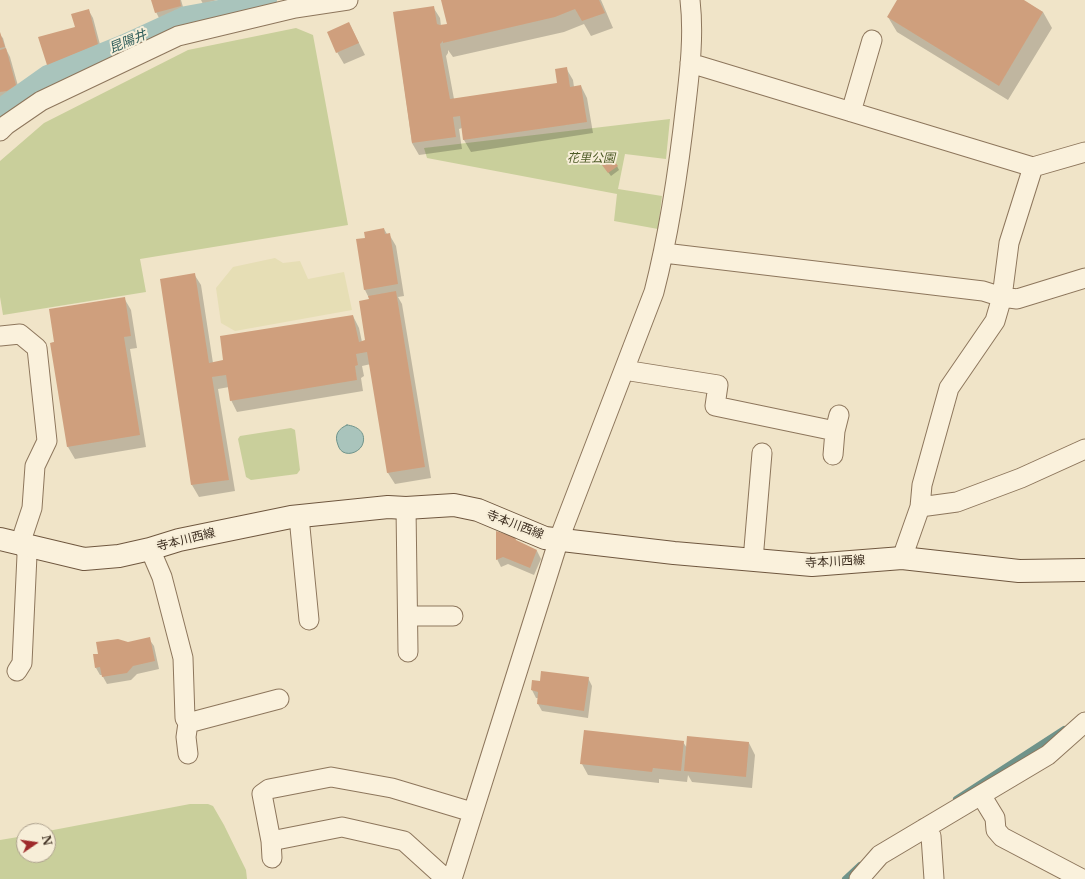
<!DOCTYPE html>
<html>
<head>
<meta charset="utf-8">
<style>
  body { margin:0 }
  #map { position:relative; width:1085px; height:879px; overflow:hidden; background:#f0e4c8; font-family:"Libre Baskerville",serif }
  canvas { display:block }
  .north { position:absolute; left:16px; top:823px; width:40px; height:40px; box-sizing:border-box; background:#f7eed8; border:1px solid #ada18e; border-radius:50%; rotate:77deg; font-size:11px; font-weight:700; line-height:16px; text-align:center; color:#3d2e20 }
  .north::after { content:''; display:block; margin:auto; width:14px; height:18px; background:#9e2a2b; clip-path:polygon(50% 0,100% 100%,50% 72%,0 100%) }
</style>
</head>
<body>
<div id="map">
<canvas width="1085" height="879"></canvas>
<div class="north">N</div>
</div>
<script>
const ctx = document.querySelector('canvas').getContext('2d');
ctx.lineJoin = 'round';
function fillPath(path, color) { ctx.fillStyle = color; ctx.fill(path, 'evenodd'); }
function trace(path, color, width, dash) { ctx.strokeStyle = color; ctx.lineWidth = width; ctx.lineCap = dash ? 'butt' : 'round'; ctx.setLineDash(dash || []); ctx.stroke(path); }
function label(font, color, halo, rows, align = 'center') {
  ctx.font = font + ' "Libre Baskerville","Noto Sans JP",serif'; ctx.lineWidth = 4; ctx.setLineDash([]); ctx.textBaseline = 'middle'; ctx.strokeStyle = halo; ctx.fillStyle = color; for (const [text, x, y, turn = 0] of rows) {
    ctx.save(); ctx.translate(x, y); ctx.rotate((+turn || 0) * Math.PI / 180); ctx.textAlign = isNaN(turn) ? turn : align; if (halo) ctx.strokeText(text, 0, 0); ctx.fillText(text, 0, 0); ctx.restore();
  }
}
fillPath(new Path2D(`
  M275,258l8,5 17,-2 8,18 36,-7 8,38 -117,21 -14,-8 -5,-35 17,-21z`), '#e6deb5');
fillPath(new Path2D(`
  M296,28l17,7 35,190 -208,34 6,33 -143,23 -3,-18v-136l44,-38 144,-73z
  M670,119l-4,40 -41,-5 -7,35 44,7 -4,33 -44,-8 3,-27 -190,-36 -3,-10z
  M291,428l4,2 5,40 -3,4 -46,6 -5,-3 -8,-38 2,-3z
  M190,804h18l5,2 11,19 22,45 1,9h-247v-39l24,-4v19h24v-24z`), '#c9cf9b');
const water = new Path2D(`
  M347,425c10,1 19,7 16,18 -2,8 -13,13 -20,9 -3,-2 -4,-4 -5,-7 -4,-10 0,-16 9,-20z`);
fillPath(water, '#a9c4bc');
trace(water, '#6f938a', 1);
fillPath(new Path2D(`
  M152,0h29l4,14 -25,6 -4,-8z
  M201,0h16l-14,4z
  M442,0h159l12,28 -22,8 -7,-12 -20,8 -111,25 -5,-7v3l-2,3 8,43 104,-15 8,-16 7,12 1,7 7,-1 6,12 6,35 -122,19 -7,-12 -2,-12 -3,1 3,20 -43,6 -7,-12 -18,-131 39,-5 7,11 1,8 7,-1z
  M899,0h123l21,12 9,16 -44,72 -111,-68 -9,-15z
  M89,11l4,7 9,34 -49,20 -5,-7 -8,-27 36,-10z
  M349,23l16,32 -21,9 -7,-12z
  M0,35l3,3 3,11 4,8 10,36 -9,5 -11,3z
  M617,166l2,4 -8,6 -6,-8z
  M384,229l3,5h2l7,12 8,50 -6,1 4,7 29,174 -36,6 -7,-11 -17,-109 -9,2 2,10 -3,2 2,13 -126,21 -6,-12 -2,-13 -11,2 17,102 -36,6 -7,-12 -30,-205 32,-6 7,11 12,78 12,-3 128,-44 6,12 3,14 5,-1 3,-41 -5,-10 1,-52z
  M124,298l7,12 6,38 -7,1 16,98 -71,12 -7,-12 -17,-104 4,-1z
  M517,542l20,9 4,8 -7,16 -26,-11 -7,3 -4,-8z
  M149,639l5,7 5,23 -22,5 -6,6 -24,4 -5,-9h-2l-4,-7 3,-14z
  M588,678l4,8 -4,32 -46,-7 -4,-7v-6h-2l-4,-8 9,-8z
  M683,742l4,6 62,-5 6,12 -3,33 -60,-6 -4,-7 -1,7 -28,-3v4l-71,-8 -6,-11z`), '#0003');
trace(new Path2D(`
  M956,799l108,-70
  M845,879l15,-14`), '#6f938a', 6);
trace(new Path2D(`
  M0,110l48,-34 77,-31 61,-28 61,-11 19,-6`), '#a9c4bc', 22);
fillPath(new Path2D(`
  M151,0h29l1,6 -26,7z
  M441,0h158l6,13 -23,8 -7,-12 -20,8 -112,26v-2l-3,3 10,55 107,-16 -2,-14 12,-2 3,20 11,-2 6,37 -124,18 -3,-24 -7,1 3,20 -44,6 -19,-131 41,-6 3,18 3,1 7,-1z
  M897,0h127l19,12 -44,74 -112,-69z
  M89,9l9,35 -51,21 -9,-28 37,-10 -4,-13z
  M349,22l10,21 -23,10 -9,-21z
  M0,32l5,15 -5,1z
  M6,48l10,37 -9,6 -7,1v-42z
  M611,157l7,9 -10,7 -6,-8z
  M384,228l1,6 5,-1 8,51 -34,6 -8,-51 9,-1 -1,-6z
  M195,273l14,90 14,-3 -3,-24 133,-21 6,27 6,-2 -6,-39 10,-2 -1,-3 28,-5 29,176 -38,6 -20,-121 -11,2 2,11 -3,1 2,14 -127,21 -4,-26 -14,2 17,103 -38,5 -31,-206z
  M125,297l6,39 -7,1 16,98 -73,12 -17,-104 4,-1 -5,-33z
  M496,531l19,6 1,3 21,10 -7,18 -27,-11 -7,3z
  M150,637l5,24 -22,5 -6,7 -25,4 -2,-10 -5,1 -2,-14h5l-2,-12 22,-3 10,3z
  M541,671l48,6 -5,34 -47,-7 1,-12 -7,-2 1,-10 8,1z
  M584,730l100,11 -3,30 -28,-3 -1,4 -72,-8z
  M687,736l62,6 -3,35 -62,-6z`), '#cf9f7d');
const street = new Path2D(`
  M690,63l343,104 52,-15
  M851,112l21,-72
  M0,131l6,-6 35,-24 137,-65 117,-28 53,-8
  M664,253l319,38 19,6 15,2 68,-21
  M0,336l20,-2 17,14 10,93 -12,25 -3,42 -9,27 4,20 -5,108 -5,8
  M624,370l94,15 -3,21 120,25
  M833,455l2,-24 4,-16
  M920,507l2,-22 27,-97 46,-67 7,-24 7,-54 24,-76
  M406,508l2,144
  M299,517l10,103
  M150,549l12,28 21,81 2,60 3,5 -2,14 2,17
  M902,558l18,-51 37,-5 64,-24 64,-29
  M753,560l9,-107
  M408,616h45
  M188,723l91,-24
  M981,795l14,23 1,12 6,7 80,42
  M925,828l6,8 3,43
  M271,841l1,17
  M446,879l-42,-38 -62,-14 -71,14 -9,-47 7,-5 62,-12 61,11 80,24
  M452,879l107,-340 95,-247c16,-62 25,-125 32,-189 4,-34 8,-69 4,-103
  M859,879l21,-24 168,-100 37,-33`);
const secondary = new Path2D(`
  M0,539l84,20 35,-3 31,-7 29,-9 112,-23 97,-10 18,1 48,-3 24,5 67,28 129,15 138,12 90,-7 117,13 66,-1`);
trace(street, '#8d765c', 21);
trace(secondary, '#6f573f', 24);
trace(street, '#faf1dc', 19);
trace(secondary, '#faf1dc', 22);
label('italic 12px', '#4d5a26', '#f7eed8', [
  ["花里公園",591,159]
]);
label('12px', '#3d2e20', '#f7eed8', [
  ["寺本川西線",515,525,21],
  ["寺本川西線",186,540,-14],
  ["寺本川西線",835,562,-3]
]);
label('italic 13px', '#2f5d5a', '#f7eed8', [
  ["昆陽井",128,42,-23]
]);
</script>
</body>
</html>
